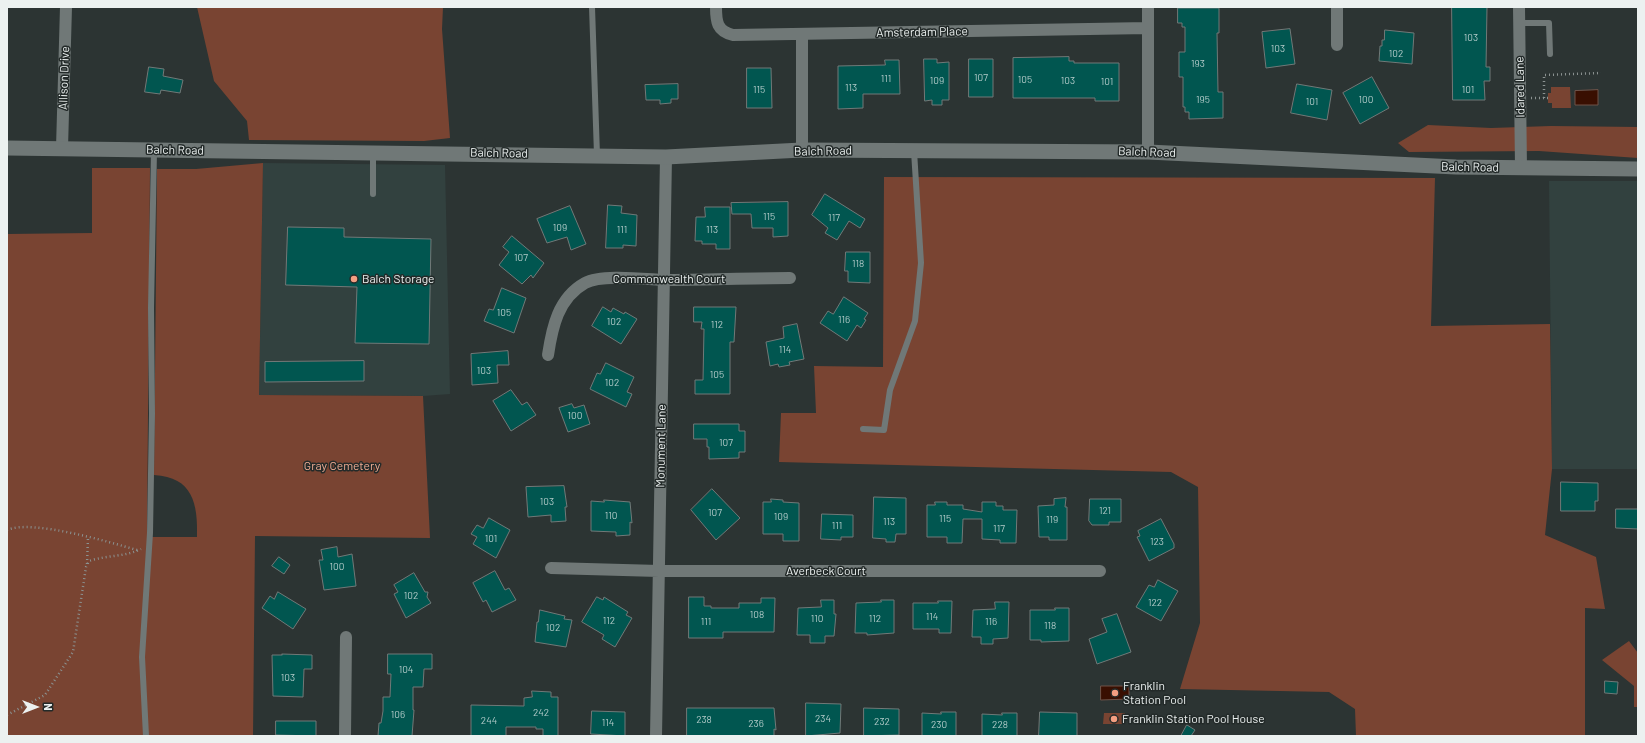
<!DOCTYPE html>
<html>
<head>
<meta charset="utf-8">
<style>
  body { margin:0 }
  #map { position:relative; width:1645px; height:743px; overflow:hidden; background:#2c3433; font-family:Barlow,sans-serif }
  canvas { display:block }
  .frame { position:absolute; inset:0; border:8px solid #ecf1f0; pointer-events:none }
  .north { position:absolute; left:16px; top:687px; width:40px; height:40px; -webkit-text-stroke:3px #232a29; paint-order:stroke; rotate:90deg; font-size:11px; font-weight:700; line-height:16px; text-align:center; color:#ecf1f0 }
  .north::after { content:''; display:block; margin:auto; width:14px; height:18px; background:#ecf1f0; clip-path:polygon(50% 0,100% 100%,50% 72%,0 100%) }
</style>
</head>
<body>
<div id="map">
<canvas width="1645" height="743"></canvas>
<div class="frame"></div>
<div class="north">N</div>
</div>
<script>
const ctx = document.querySelector('canvas').getContext('2d');
ctx.lineJoin = 'round';
function fillPath(path, color) { ctx.fillStyle = color; ctx.fill(path, 'evenodd'); }
function trace(path, color, width, dash) { ctx.strokeStyle = color; ctx.lineWidth = width; ctx.lineCap = dash ? 'butt' : 'round'; ctx.setLineDash(dash || []); ctx.stroke(path); }
function label(font, color, halo, rows, align = 'center') {
  ctx.font = font + ' Barlow,sans-serif'; ctx.lineWidth = 3; ctx.setLineDash([]); ctx.textBaseline = 'middle'; ctx.strokeStyle = halo; ctx.fillStyle = color; for (const [text, x, y, turn = 0] of rows) {
    ctx.save(); ctx.translate(x, y); ctx.rotate((+turn || 0) * Math.PI / 180); ctx.textAlign = isNaN(turn) ? turn : align; if (halo) ctx.strokeText(text, 0, 0); ctx.fillText(text, 0, 0); ctx.restore();
  }
}
fillPath(new Path2D(`
  M263,163l182,2 5,229 -27,2 -164,-1z
  M1549,181h89v288h-86z`), '#32413f');
fillPath(new Path2D(`
  M197,7h246l-1,22 8,109 -26,3 -175,-1 -2,-19 -33,-40z
  M1551,87h19l1,21h-19v-5h-4v-10h3z
  M1428,125l63,3 60,-2 87,1v31l-99,-7 -130,1 -11,-9z
  M263,163l-4,232 164,1 7,142 -175,-2 -2,200h-246v-510v8l85,-1v-65h58l-3,369h50c1,-33 -4,-60 -43,-62l3,-306h39z
  M884,177l551,1 -4,148 119,-2 2,145 -7,66 51,22 9,52 -20,-1v128h-229l-1,-27 -26,-17 -149,-3 20,-66 -2,-136 -27,-15 -392,-10 2,-49h35l-2,-47 69,1z
  M1629,641l9,12v54h-4v-21l-32,-26z
  M1104,713h21v11h-22z`), '#794432');
const water = new Path2D(`
  M1598,90v15h-23v-14z
  M1101,686h28v13l-28,1z`);
fillPath(water, '#390f01');
trace(water, '#6f5349', 1);
const building = new Path2D(`
  M1452,7h35l-1,60h4v14h-6l1,19h-32z
  M1178,8h41v25h-2l1,59h5v26l-34,1v-7h-4v-5h-2v-30h-4v-25h6v-25h-3v-4h-4z
  M1290,29l5,35 -29,4 -4,-36z
  M1385,30l29,3 -2,31 -33,-3 1,-15h2v-6h2z
  M1069,57v4h5v2h45v38h-24v-3h-82v-40z
  M924,59h13v4l12,-1v38h-7v5h-10v-5l-7,1z
  M969,59h24v38h-24z
  M885,60h14l1,34h-37v14l-25,1v-43l47,-1z
  M149,67l15,2 -1,7 20,4 -3,13 -19,-3 -1,4 -15,-2z
  M747,68h24l1,40h-25z
  M1372,77l17,31 -29,16 -17,-31z
  M678,84v15h-7v4l-11,1v-4h-14l-1,-15z
  M1297,84l35,6 -5,30 -36,-7z
  M825,194l40,25 -5,9 -11,-7 -12,19 -12,-7 3,-5 -16,-13z
  M788,202v34l-15,1v-9h-21l-1,-14h-19l-1,-11z
  M608,205l14,1 -1,7 16,2 -1,31 -13,-1v3h-17z
  M570,206l16,38 -15,6 -4,-13 -20,6 -10,-24z
  M705,207h25v42h-14v-5h-14v-3h-7l1,-24h9z
  M288,227l56,1v9l87,2 -2,105 -74,-1 2,-56 -71,-2z
  M512,236l32,27 -11,15 -2,-3 -9,9 -23,-19 10,-13 -6,-5z
  M846,252h24v31l-22,-1v-11h-3z
  M502,288l24,10 -12,35 -30,-12 5,-12 4,1z
  M844,297l24,16 -4,6 2,1 -5,8 -4,-3 -10,16 -27,-18 8,-12 5,3z
  M603,307l8,5 2,-4 11,6 1,-2 12,7 -16,25 -29,-18z
  M694,307h42l-2,35h-4v52h-35v-14h8l1,-51h-3l1,-7h-8z
  M797,324l7,35 -15,3 1,3 -11,2 -1,-3 -8,2 -4,-24 18,-4 -1,-11z
  M508,351l1,14h-12l1,18 -26,2 -1,-31z
  M364,361v20l-99,1v-20z
  M606,363l28,14 -7,15 5,2 -6,13 -36,-18 7,-16 3,1z
  M511,390l11,15 5,-3 9,13 -25,16 -18,-30z
  M572,404l2,4 10,-3 6,19 -22,8 -9,-24z
  M694,424h45v7h6v21h-6v6l-30,1v-12h-2v-8h-13z
  M1561,482l37,1v18h-3v10h-34z
  M564,486l3,21h-2l1,14 -15,1v-7l-23,2 -2,-30z
  M712,489l28,29 -24,22 -25,-30z
  M874,497l32,1v36h-10l-1,8h-9v-3l-13,-1z
  M1066,498l-1,9h2v33h-18v-3h-10l-1,-31 16,-1v-6z
  M771,499l12,1v2l16,1v38h-16v-7h-20v-32h8z
  M1090,499h31v23h-12v3h-17l-3,-4z
  M604,500l26,2 2,21 -2,-1v13l-14,1v-4l-25,-1v-30l13,1z
  M935,502h12v3h16v4l19,3v-10h14v4h7v4h14l-1,33h-16v-3l-18,-1v-20h-19l-1,24h-15v-6h-20v-32h8z
  M1616,509h22v20l-22,-1z
  M822,514l31,1v22h-12v3l-20,-1z
  M489,518l21,12 -14,28 -23,-14 4,-7 -6,-3 6,-9 6,3z
  M1161,519l13,25v4l-25,13 -12,-24 3,-1 -2,-5z
  M337,547l1,10 14,-3 4,32 -32,4 -5,-30h4l-2,-10z
  M279,557l11,8 -6,9 -12,-8z
  M495,571l10,19 4,-2 7,12 -24,12 -6,-12 -3,2 -10,-19z
  M414,573l11,19h3l-1,5 4,6 -25,15 -12,-24 4,-2 -4,-7z
  M1158,580l20,11 -17,30 -25,-14 13,-22 5,2z
  M278,592l28,17 -13,20 -31,-21 8,-12 4,3z
  M597,597l6,3 1,-3 24,15 -2,3 6,3 -17,29 -13,-8 2,-4 -22,-13z
  M689,597h15v9h7v2h28v-5h22v-5h14l-1,34h-51v6h-34z
  M821,600h13v14h2l-2,22h-9v7h-15v-8h-13l1,-27 23,-1z
  M881,600h13v33l-27,2v-2h-12l1,-30 25,-1z
  M938,601h14l-1,32h-12v-4h-26v-26h25z
  M995,602h14l-1,36 -15,1v5h-12v-7h-9l1,-27 22,-1z
  M1055,608h14v33l-28,1v-2h-11v-30h25z
  M540,610l25,6 -1,3 8,1 -6,27 -31,-5 2,-20h1z
  M1117,614l14,38 -34,12 -8,-25 18,-7 -5,-13z
  M282,654l30,1v14h-8l-1,28 -30,-1 -1,-41h10z
  M388,654h44v15h-8l-1,18h-10v23h1l-2,26h-34l1,-13h2l2,-12v-14h7l1,-23h-3z
  M1605,681l13,1 -1,12 -12,-1z
  M532,691l19,1v5h7v39h-15v-7h-7v-2h-30v9h-35v-31l53,1v-8l8,-1z
  M806,703l35,1 -1,29 -34,3z
  M687,708h87l2,22 -2,-1v7h-87z
  M864,708l35,1v26l-35,1z
  M592,711l33,1v24l-34,-2z
  M941,712h15v24h-34v-23l19,1z
  M1040,712l37,1v23h-38z
  M1002,713h15v23h-35v-22l20,1z
  M276,721h40v15l-40,-1z
  M1187,725l8,5 -4,6h-10z`);
fillPath(building, '#015650');
trace(building, '#717978', 1);
trace(new Path2D(`
  M1531,98h17
  M1544,98v-23l57,-2
  M7,530c25,-11 102,12 130,20
  M87,564l1,-26
  M7,715l38,-20 28,-43 13,-85 3,-6c18,-6 36,-4 52,-12`), '#8b9291', 2.5, [1, 3]);
trace(new Path2D(`
  M592,7l5,148
  M1519,23h30l1,31
  M373,153v41
  M863,429l21,1 6,-40 25,-69 6,-58 -7,-112
  M146,736l-4,-79 8,-124 2,-119 -1,-106 3,-157`), '#707877', 6);
trace(new Path2D(`
  M716,7c0,15 1,24 17,28l415,-7
  M1337,7v38
  M1519,7l2,161
  M802,34v116
  M62,148l4,-141
  M1148,152v-145
  M548,355c4,-27 10,-57 37,-72 16,-9 59,-4 78,-3 42,0 85,-2 127,-2
  M551,568l108,3h441
  M345,736l1,-99
  M656,736l10,-579`), '#707877', 12);
trace(new Path2D(`
  M7,148l659,9 136,-7 346,2 308,15 182,2`), '#707877', 15);
for (const [x, y, r, color] of [
  [354,279,4,"#f39f82"],
  [1115,693,4,"#f39f82"],
  [1114,719,4,"#f39f82"]
]) { const dot = new Path2D(); dot.arc(x, y, r, 0, 2 * Math.PI); ctx.fillStyle = color; ctx.fill(dot); trace(dot, '#232a29', 1.5); }
label('10px', '#b1cac8', null, [
  ["103",1471,38],
  ["103",1278,49],
  ["102",1396,54],
  ["193",1198,64],
  ["107",981,78],
  ["111",886,79],
  ["105",1025,80],
  ["109",937,81],
  ["103",1068,81],
  ["101",1107,82],
  ["113",851,88],
  ["115",759,90],
  ["101",1468,90],
  ["195",1203,100],
  ["100",1366,100],
  ["101",1312,102],
  ["115",769,217],
  ["117",834,218],
  ["109",560,228],
  ["111",622,230],
  ["113",712,230],
  ["107",521,258],
  ["118",858,264],
  ["105",504,313],
  ["116",844,320],
  ["102",614,322],
  ["112",717,325],
  ["114",785,350],
  ["103",484,371],
  ["105",717,375],
  ["102",612,383],
  ["100",575,416],
  ["107",726,443],
  ["103",547,502],
  ["121",1105,511],
  ["107",715,513],
  ["110",611,516],
  ["109",781,517],
  ["115",945,519],
  ["119",1052,520],
  ["113",889,522],
  ["111",837,526],
  ["117",999,529],
  ["101",491,539],
  ["123",1157,542],
  ["100",337,567],
  ["102",411,596],
  ["122",1155,603],
  ["108",757,615],
  ["114",932,617],
  ["110",817,619],
  ["112",875,619],
  ["112",609,621],
  ["111",706,622],
  ["116",991,622],
  ["118",1050,626],
  ["102",553,628],
  ["104",406,670],
  ["103",288,678],
  ["242",541,713],
  ["106",398,715],
  ["234",823,719],
  ["238",704,720],
  ["244",489,721],
  ["232",882,722],
  ["114",608,723],
  ["236",756,724],
  ["230",939,725],
  ["228",1000,725]
]);
label('12px', '#ecf1f0', '#232a29', [
  ["Amsterdam Place",922,32,-1],
  ["Allison Drive",64,78,-88],
  ["Idared Lane",1520,87,-91],
  ["Balch Road",175,150,1],
  ["Balch Road",823,151,-1],
  ["Balch Road",1147,152,2],
  ["Balch Road",499,153,1],
  ["Balch Road",1470,167,1],
  ["Commonwealth Court",669,279],
  ["Monument Lane",661,446,-89],
  ["Averbeck Court",826,571]
]);
label('12px', '#ecf1f0', '#232a29', [
  ["Balch Storage",362,279],
  ["Franklin",1123,686],
  ["Station Pool",1123,700],
  ["Franklin Station Pool House",1122,719]
], 'left');
label('12px', '#f1ac93', '#232a29', [
  ["Gray Cemetery",342,466]
]);
</script>
</body>
</html>
